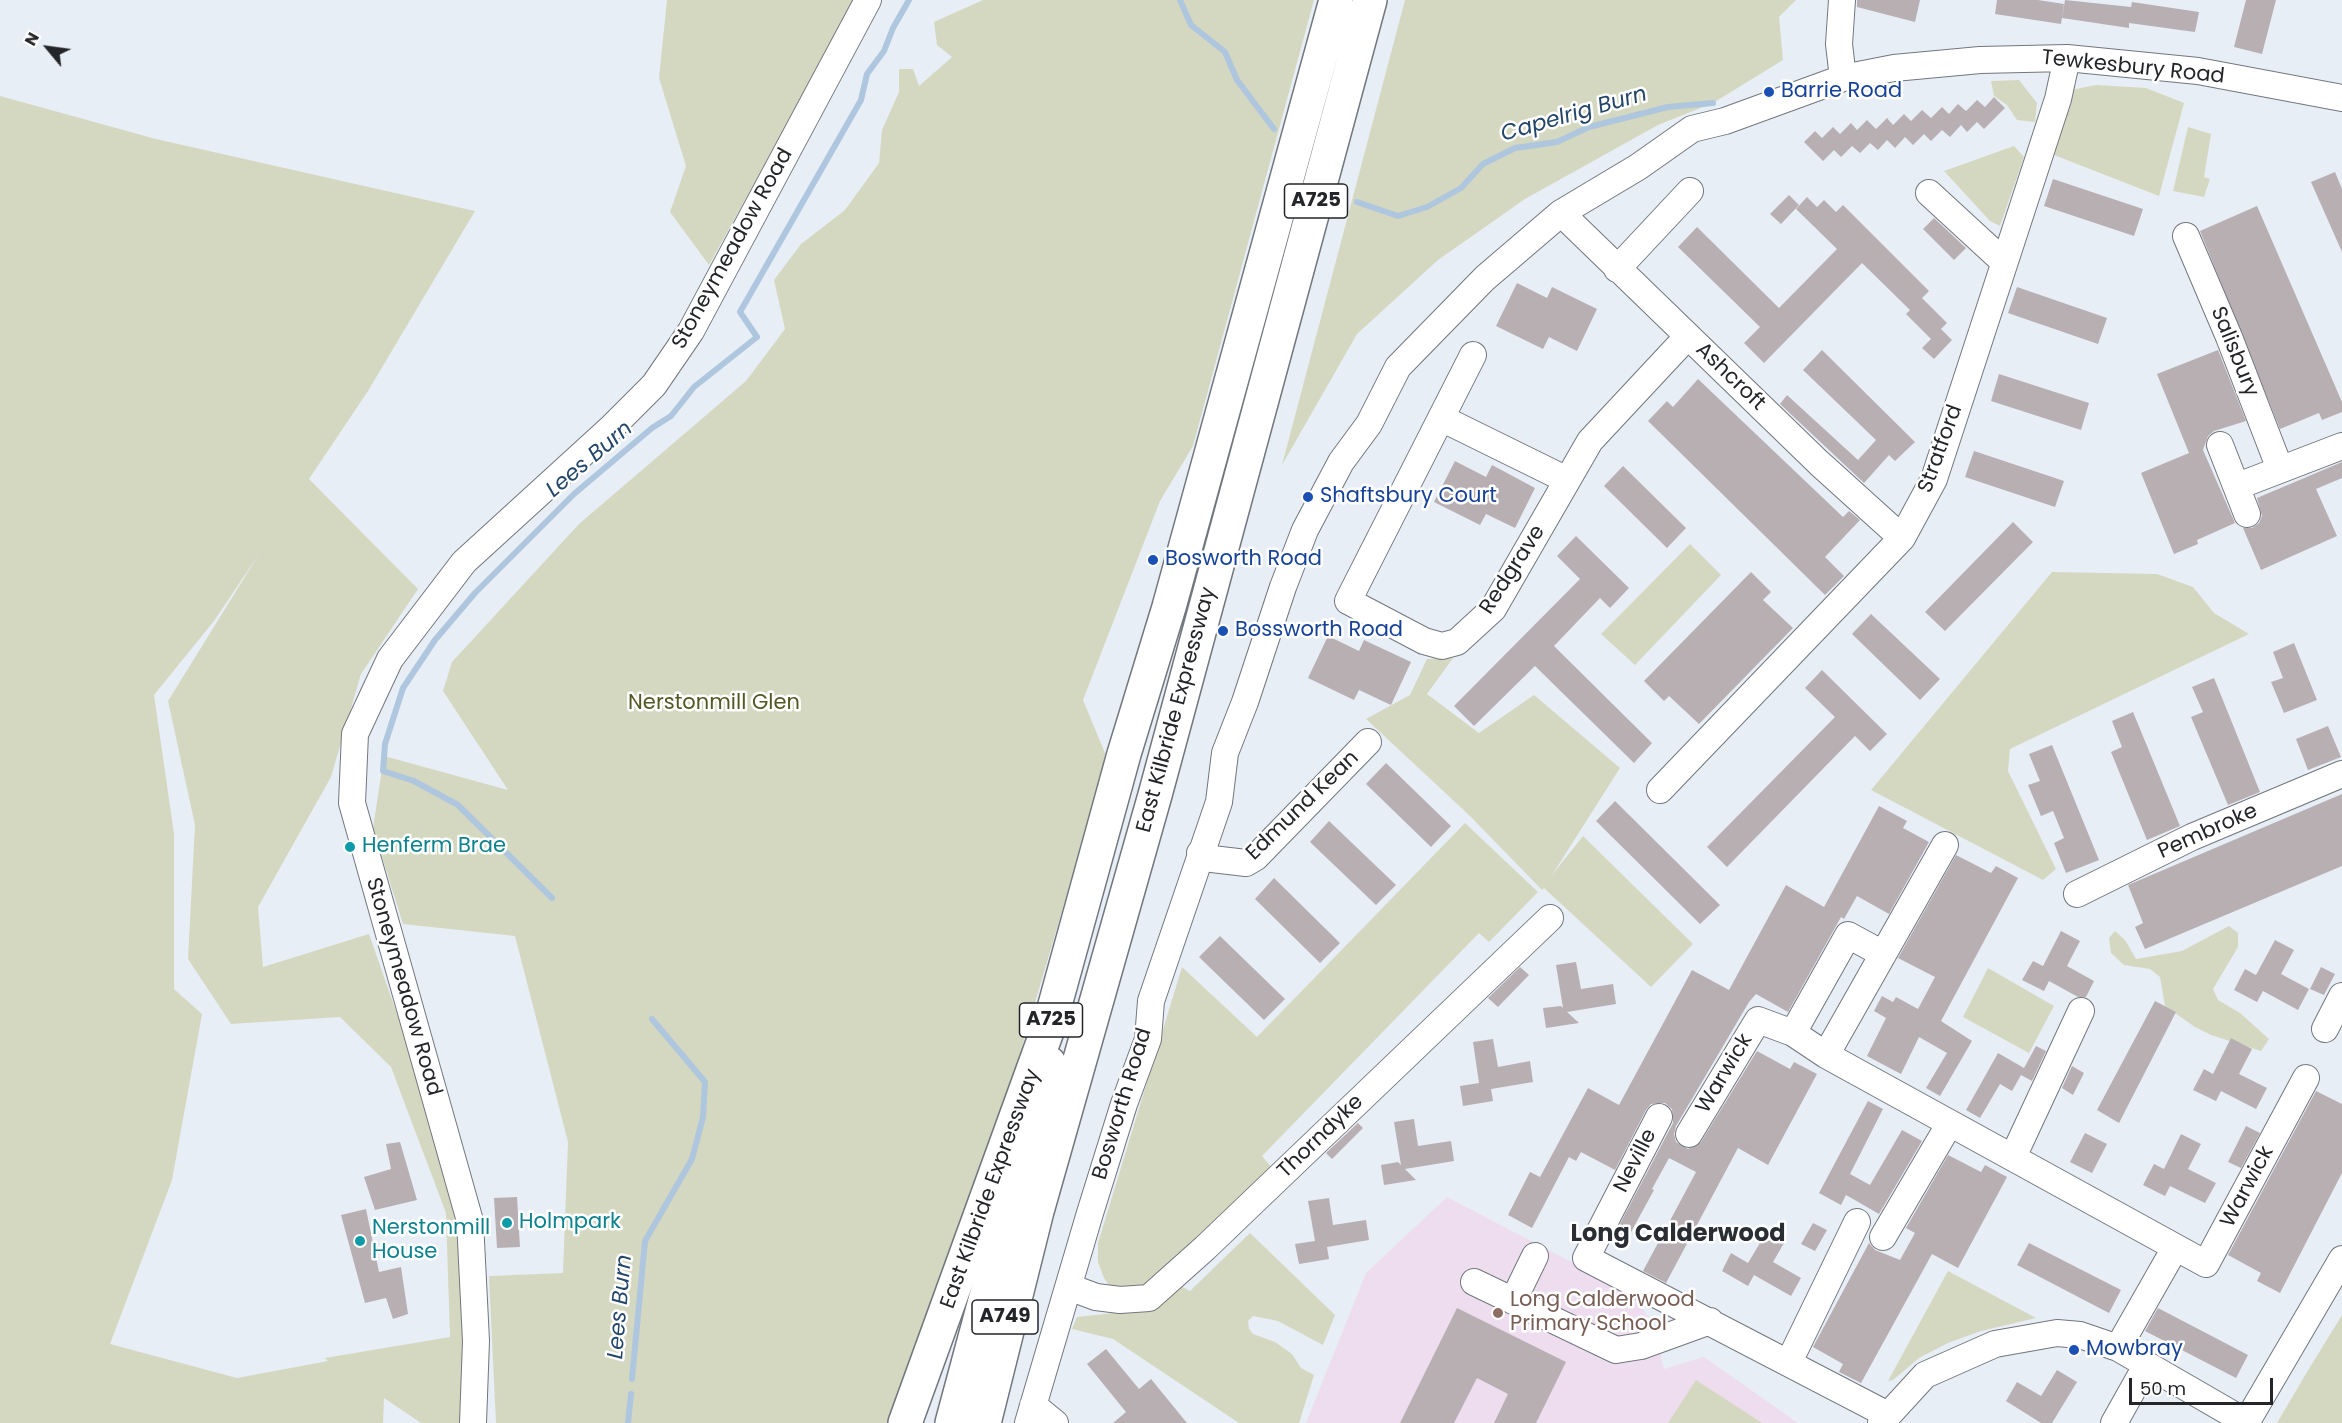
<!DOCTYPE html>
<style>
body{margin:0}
#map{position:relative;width:2342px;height:1423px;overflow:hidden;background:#e8eef6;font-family:Poppins,sans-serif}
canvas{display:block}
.north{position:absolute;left:18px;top:18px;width:60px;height:60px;-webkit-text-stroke:4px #fff;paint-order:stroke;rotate:299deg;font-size:16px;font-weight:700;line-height:24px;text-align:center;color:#232528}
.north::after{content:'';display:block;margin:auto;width:21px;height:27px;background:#232528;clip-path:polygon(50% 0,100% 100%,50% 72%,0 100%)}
.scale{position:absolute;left:2129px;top:1378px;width:144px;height:27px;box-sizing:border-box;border:3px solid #232528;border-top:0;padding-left:8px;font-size:18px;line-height:21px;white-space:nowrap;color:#232528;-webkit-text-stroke:4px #fff;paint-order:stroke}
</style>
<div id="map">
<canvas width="2342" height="1423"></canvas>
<div class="north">N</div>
<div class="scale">50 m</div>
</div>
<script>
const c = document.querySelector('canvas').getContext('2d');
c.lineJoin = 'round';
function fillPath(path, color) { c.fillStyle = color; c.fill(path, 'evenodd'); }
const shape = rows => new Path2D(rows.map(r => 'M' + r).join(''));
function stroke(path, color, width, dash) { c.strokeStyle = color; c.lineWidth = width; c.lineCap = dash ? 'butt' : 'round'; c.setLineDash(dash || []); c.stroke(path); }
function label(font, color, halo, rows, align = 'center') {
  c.font = font + ' Poppins,sans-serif'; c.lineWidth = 5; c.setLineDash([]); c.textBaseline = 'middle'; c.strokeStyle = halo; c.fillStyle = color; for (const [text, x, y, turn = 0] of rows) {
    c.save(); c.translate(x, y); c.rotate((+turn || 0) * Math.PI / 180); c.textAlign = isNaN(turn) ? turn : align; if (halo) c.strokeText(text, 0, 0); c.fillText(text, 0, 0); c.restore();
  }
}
fillPath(shape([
 [1447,1197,1636,1296,1655,1330,1664,1369,1704,1357,1798,1423,1306,1423,1366,1273]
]), '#eeddef');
fillPath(shape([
 [667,0,856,0,709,265,670,212,686,166,659,78],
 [983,0,1314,0,1193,446,1160,501,1083,700,1107,758,996,1135,889,1423,496,1423,489,1276,563,1273,568,1142,515,936,403,924,373,828,384,756,508,790,443,691,452,662,579,524,746,381,785,329,774,280,801,244,845,210,879,163,882,130,899,92,899,69,913,69,919,86,952,57,937,45,934,22],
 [1405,0,1796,0,1779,17,1783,60,1713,103,1658,125,1525,199,1438,260,1357,334,1282,465],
 [2019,80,2037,103,2035,122,2017,120,2007,105,1994,96,1991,81],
 [2096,85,2146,88,2184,103,2159,196,2054,155,2071,90],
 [0,96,156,139,475,211,368,391,309,479,418,589,361,674,331,777,258,907,263,967,369,934,461,1197,466,1423,421,1423,384,1398,383,1423,0,1423],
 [259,554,168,701,195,825,188,959,231,1024,340,1017,391,1067,446,1213,450,1337,325,1358,328,1361,237,1378,110,1344,172,1180,202,1014,174,989,174,834,154,695,214,621],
 [2188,127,2211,134,2204,177,2210,179,2204,197,2173,191],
 [2014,146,2024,157,2000,226,1990,221,1944,171],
 [1690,544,1721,575,1635,665,1601,634],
 [2052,572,2157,574,2193,587,2214,613,2249,634,2010,749,2008,771,2056,869,2043,880,1871,790],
 [1453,658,1427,694,1479,733,1534,695,1620,768,1552,875,1583,836,1693,944,1651,987,1544,888,1542,890,1470,816,1366,719,1410,695,1427,659],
 [1465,823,1538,892,1489,942,1479,933,1262,1156,1272,1168,1158,1284,1114,1292,1104,1278,1098,1262,1098,1243,1182,967,1257,1037],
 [2229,926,2238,933,2238,947,2213,989,2218,1000,2240,1013,2269,1039,2261,1051,2211,1035,2195,1027,2165,1006,2160,977,2150,969,2124,965,2111,953,2109,938,2115,931,2125,940,2136,959,2182,951],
 [1988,968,2054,1006,2029,1053,1963,1017],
 [1250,1233,1335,1315,1323,1345,1278,1321,1253,1316,1248,1321,1249,1329,1253,1334,1275,1342,1292,1354,1301,1368,1314,1375,1299,1423,1239,1423,1113,1339,1072,1329,1077,1317,1123,1312,1179,1285,1190,1291],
 [1948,1271,2036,1318,1981,1331,1948,1343,1919,1358,1893,1380,1888,1381],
 [2342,1315,2342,1423,2277,1423,2307,1372],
 [1696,1380,1762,1423,1668,1423]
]), '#d5d8c0');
stroke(shape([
 [1180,0,1191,25,1225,52,1237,80,1274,129],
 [1357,202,1398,216,1427,207,1461,188,1483,164,1515,148,1557,142,1589,127,1668,107,1713,103],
 [552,898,458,805,414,781,383,771,385,744,403,688,435,640,475,593,574,494,652,428,671,416,694,387,757,337,740,312,861,100,867,74,884,51,893,28,909,0],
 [632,1379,645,1241,692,1159,703,1117,705,1082,652,1019],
 [628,1423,631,1394]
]), '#afc6df', 6);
fillPath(shape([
 [1857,0,1920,0,1915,22,1857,7],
 [1997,0,2038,0,2064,4,2061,24,1995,14],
 [2065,0,2131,7,2132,2,2199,12,2195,32,2129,23,2129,28,2062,18],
 [2246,0,2276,0,2262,54,2234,47],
 [1994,97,2005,108,1984,129,1977,122,1967,132,1961,125,1950,137,1942,130,1931,141,1924,134,1913,145,1905,137,1895,148,1887,140,1878,150,1870,143,1860,153,1852,146,1841,157,1834,150,1823,161,1804,142,1815,131,1822,138,1833,127,1840,134,1851,123,1857,130,1867,120,1876,129,1887,118,1893,125,1904,114,1911,121,1922,110,1931,118,1942,107,1949,114,1958,104,1966,111,1977,100,1985,107],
 [2335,172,2342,189,2342,252,2311,182],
 [2053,179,2143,209,2134,236,2044,206],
 [1789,195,1799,205,1781,224,1770,214],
 [1807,197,1817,207,1824,200,1836,212,1843,205,1929,291,1922,298,1947,323,1931,339,1906,314,1910,310,1862,263,1764,363,1744,343,1760,327,1678,247,1697,227,1779,308,1837,249,1796,209],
 [2257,206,2342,402,2342,412,2322,420,2319,413,2280,429,2200,231],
 [1934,218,1966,248,1954,260,1923,229],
 [1517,283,1547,298,1552,287,1597,309,1577,351,1549,337,1543,349,1496,326],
 [2017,287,2107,318,2098,344,2008,313],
 [1941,329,1952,340,1934,359,1922,348],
 [1822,350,1915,442,1895,461,1889,455,1864,483,1780,404,1787,395,1858,460,1876,440,1803,370],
 [2218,350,2246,421,2214,431,2208,436,2203,450,2235,523,2197,540,2198,544,2174,554,2141,473,2189,453,2157,374],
 [1999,374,2089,403,2081,430,1991,401],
 [1698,379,1843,517,1849,511,1860,520,1825,557,1844,576,1825,595,1648,421,1667,401,1673,407],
 [1974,451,2064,481,2055,507,1965,477],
 [1455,461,1486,477,1492,465,1535,488,1515,528,1486,514,1480,525,1434,502],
 [2342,462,2342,478,2316,489,2337,536,2261,570,2243,528,2252,528,2259,523,2262,516,2257,498],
 [1623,466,1686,528,1667,548,1604,486],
 [2013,522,2033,542,1945,631,1925,612],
 [1576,536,1629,588,1610,608,1600,598,1554,646,1652,743,1634,763,1535,666,1474,726,1454,706,1580,579,1557,556],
 [1751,572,1771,592,1763,600,1793,628,1699,724,1669,696,1664,701,1644,681],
 [1871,614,1940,679,1920,700,1852,634],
 [1328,636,1359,651,1364,640,1411,662,1391,705,1359,690,1354,700,1308,678],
 [2294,643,2317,700,2284,713,2271,682,2283,678,2273,652],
 [1822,670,1887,734,1870,751,1855,736,1727,867,1707,847,1835,717,1805,688],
 [2214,678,2260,792,2228,805,2191,717,2203,712,2192,687],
 [2133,712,2180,826,2147,840,2111,752,2122,747,2112,721],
 [2328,726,2341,757,2308,770,2296,739],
 [2052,745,2099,860,2066,873,2054,843,2064,838,2053,811,2041,816,2028,785,2040,781,2029,754],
 [1386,763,1451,826,1431,847,1366,784],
 [2342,794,2342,866,2145,949,2135,927,2143,923,2128,885],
 [1615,801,1720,905,1700,924,1596,821],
 [1879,806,1907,821,1903,828,1929,842,1889,914,1857,896,1844,919,1841,917,1788,1012,1756,994,1749,1002,1676,1126,1674,1134,1676,1142,1688,1149,1701,1142,1757,1051,1790,1069,1794,1062,1817,1074,1768,1165,1738,1148,1666,1283,1643,1271,1696,1172,1669,1158,1652,1189,1641,1184,1673,1123,1672,1109,1665,1103,1651,1104,1646,1110,1615,1170,1581,1152,1576,1161,1569,1157,1532,1228,1508,1215,1530,1172,1540,1177,1588,1088,1619,1105,1692,970,1729,990,1786,885,1824,907],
 [1329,821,1396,885,1376,905,1310,842],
 [1956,855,1991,873,1996,866,2018,878,1941,1021,1972,1041,1940,1096,1926,1088,1947,1053,1919,1037,1901,1074,1867,1056,1886,1018,1874,1011,1882,996,1893,1002,1896,997,1918,1009,1935,977,1898,958],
 [1274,878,1340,943,1320,963,1255,899],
 [2061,931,2080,941,2067,966,2094,981,2086,997,2078,997,2049,981,2044,991,2022,980,2033,961,2043,966],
 [1220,936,1285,999,1264,1020,1199,957],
 [2275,940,2294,950,2281,974,2309,989,2298,1010,2263,991,2257,1002,2234,990,2245,969,2256,975],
 [1576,962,1581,989,1613,984,1616,1004,1567,1012,1579,1023,1546,1028,1543,1008,1561,1006,1563,1008,1556,965],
 [1520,967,1529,975,1498,1007,1488,998],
 [2321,967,2335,974,2324,995,2310,989],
 [2155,1001,2176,1012,2119,1123,2097,1110],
 [2231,1038,2252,1049,2239,1074,2267,1088,2256,1109,2221,1091,2216,1101,2193,1090,2204,1069,2213,1074],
 [1493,1039,1498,1067,1530,1061,1533,1082,1491,1089,1493,1101,1463,1106,1460,1086,1479,1083,1473,1042],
 [2036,1046,2046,1051,2032,1081,2021,1075,2012,1091,2000,1084,1980,1118,1966,1110,1998,1053,2024,1068],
 [2072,1066,2084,1073,2073,1095,2062,1088],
 [2316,1091,2342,1104,2342,1173,2280,1293,2257,1281,2261,1273,2228,1255],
 [1868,1101,1883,1109,1850,1174,1870,1185,1902,1130,1922,1141,1879,1214,1846,1195,1841,1205,1819,1193],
 [1414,1119,1418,1146,1451,1141,1454,1161,1405,1169,1416,1180,1384,1185,1381,1165,1398,1162,1401,1165,1394,1122],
 [1358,1123,1363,1128,1332,1159,1326,1153],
 [2246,1126,2260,1133,2241,1168,2228,1162],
 [2085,1133,2107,1144,2092,1173,2070,1162],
 [2181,1134,2201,1144,2188,1169,2216,1183,2205,1203,2170,1186,2165,1196,2143,1185,2154,1164,2164,1169],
 [400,1142,417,1200,375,1210,364,1177,391,1169,386,1144],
 [1948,1155,1981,1172,1985,1165,2007,1177,1958,1268,1932,1254,1861,1383,1839,1372,1843,1364,1813,1347,1869,1243,1875,1250,1900,1260,1915,1233,1906,1228],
 [1641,1184,1654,1190,1624,1245,1612,1239],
 [517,1197,520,1247,497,1248,494,1198],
 [1329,1198,1333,1225,1366,1220,1369,1240,1327,1247,1329,1259,1299,1264,1295,1244,1315,1241,1308,1201],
 [366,1209,379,1272,401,1267,408,1314,393,1319,386,1298,365,1303,341,1215],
 [1813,1223,1827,1230,1815,1251,1801,1244],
 [1769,1228,1787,1238,1773,1262,1801,1278,1791,1296,1754,1275,1748,1286,1722,1271,1731,1253,1748,1263],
 [2029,1243,2121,1290,2109,1313,2017,1265],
 [1457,1308,1566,1362,1536,1423,1494,1423,1508,1394,1477,1378,1454,1423,1400,1423],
 [2158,1308,2248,1355,2236,1378,2145,1331],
 [1106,1349,1139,1389,1151,1379,1187,1423,1113,1423,1126,1412,1087,1364],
 [2057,1370,2077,1382,2052,1423,2041,1423,2006,1401,2017,1382,2041,1396]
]), '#b8afb3');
const minor = shape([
 [1842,0,1839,44,1843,78],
 [1929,193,2004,262],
 [1561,213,1819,463,1902,538],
 [2186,236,2229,337,2280,469],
 [1617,269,1690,191],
 [1473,355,1348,601,1424,641,1442,646,1457,642,1493,609,1590,441,1688,336],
 [1441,418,1567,480],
 [2220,445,2247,514],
 [2238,486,2342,446],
 [1660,790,1902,538,1934,479,2058,99,2067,58],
 [1200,853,1212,859,1246,863,1256,857,1368,742],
 [2077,894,2192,837,2342,774],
 [2325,1029,2342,996],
 [1793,1033,1848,935,1883,954],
 [1826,1055,1945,845],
 [1659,1117,1586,1258,1886,1414],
 [1689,1134,1758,1020,1793,1033,1826,1055,2206,1264,2306,1078],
 [2013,1157,2081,1011],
 [1883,1237,1950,1123],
 [1474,1282,1616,1350,1641,1346,1710,1321],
 [1069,1287,1096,1297,1120,1300,1149,1298,1205,1248,1550,918],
 [1513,1301,1535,1256],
 [2118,1348,2175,1248],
 [1789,1362,1857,1222],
 [1033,1405,1055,1423],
 [473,1423,476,1341,470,1221,352,803,355,734,390,659,464,562,613,426,654,385,691,331,868,0],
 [1028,1423,1090,1213,1124,1104,1148,1039,1151,1001,1219,802,1225,753,1245,702,1283,587,1305,530,1341,462,1369,424,1398,367,1485,278,1561,213,1638,167,1692,129,1725,121,1843,78,1894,68,1980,60,2067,58,2198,71,2342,98],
 [1881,1423,1925,1375,1995,1344,2057,1333,2080,1335,2118,1348,2246,1422],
 [2114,1423,2146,1366],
 [2246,1423,2342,1259]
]);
const major = shape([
 [952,1423,1049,1063]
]);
const highway = shape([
 [905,1423,1050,1023,1124,754,1169,607,1336,0],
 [984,1423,1037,1211,1155,795,1370,0]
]);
stroke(minor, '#72777e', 28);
stroke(major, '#72777e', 36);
stroke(highway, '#72777e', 36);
stroke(minor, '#fff', 26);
stroke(major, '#fff', 33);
stroke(highway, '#fff', 33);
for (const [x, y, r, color] of [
 [1769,92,6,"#1a4fb4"],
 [1308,497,6,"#1a4fb4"],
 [1153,560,6,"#1a4fb4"],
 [1223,631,6,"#1a4fb4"],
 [350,847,6,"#0f9aa8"],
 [507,1223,6,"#0f9aa8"],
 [360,1241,6,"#0f9aa8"],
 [1498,1313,6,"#8d6e63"],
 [2074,1350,6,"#1a4fb4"]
]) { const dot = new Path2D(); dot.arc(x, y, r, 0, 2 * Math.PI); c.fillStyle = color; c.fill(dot); stroke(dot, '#fff', 2); }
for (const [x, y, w] of [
 [1316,201,63],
 [1051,1020,63],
 [1005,1317,66]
]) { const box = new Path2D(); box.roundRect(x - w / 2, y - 17, w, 34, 4.5); c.fillStyle = '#fff'; c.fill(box); stroke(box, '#232528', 1.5); }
label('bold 20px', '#232528', null, [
 ["A725",1316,201],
 ["A725",1051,1020],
 ["A749",1005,1317]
]);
label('21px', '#232528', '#fff', [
 ["Tewkesbury Road",2133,68,6],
 ["Stoneymeadow Road",733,249,-61],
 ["Salisbury",2234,352,68],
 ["Ashcroft",1730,377,44],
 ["Stratford",1941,449,-70],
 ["Redgrave",1513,570,-57],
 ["East Kilbride Expressway",1177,710,-75],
 ["Edmund Kean",1303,806,-44],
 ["Pembroke",2208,832,-24],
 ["Stoneymeadow Road",403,987,74],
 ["Warwick",1725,1074,-59],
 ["Bosworth Road",1123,1104,-73],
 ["Thorndyke",1321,1137,-44],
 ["Neville",1636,1161,-63],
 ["Warwick",2248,1187,-62],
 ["East Kilbride Expressway",991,1189,-70]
]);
label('21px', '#164399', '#fff', [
 ["Barrie Road",1781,92],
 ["Shaftsbury Court",1320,497],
 ["Bosworth Road",1165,560],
 ["Bossworth Road",1235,631],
 ["Mowbray",2086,1350]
], 'left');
label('21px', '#535824', '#fff', [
 ["Nerstonmill Glen",714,704]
]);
label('21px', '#0d838f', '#fff', [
 ["Henferm Brae",362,847],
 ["Holmpark",519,1223],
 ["Nerstonmill",372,1229],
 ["House",372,1253]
], 'left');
label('21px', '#785e54', '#fff', [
 ["Long Calderwood",1510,1301],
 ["Primary School",1510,1325]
], 'left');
label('italic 22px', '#23466a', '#fff', [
 ["Capelrig Burn",1574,115,-16],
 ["Lees Burn",590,460,-40],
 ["Lees Burn",621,1307,-85]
]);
label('bold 24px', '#2a2e34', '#fff', [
 ["Long Calderwood",1678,1235]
]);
</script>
